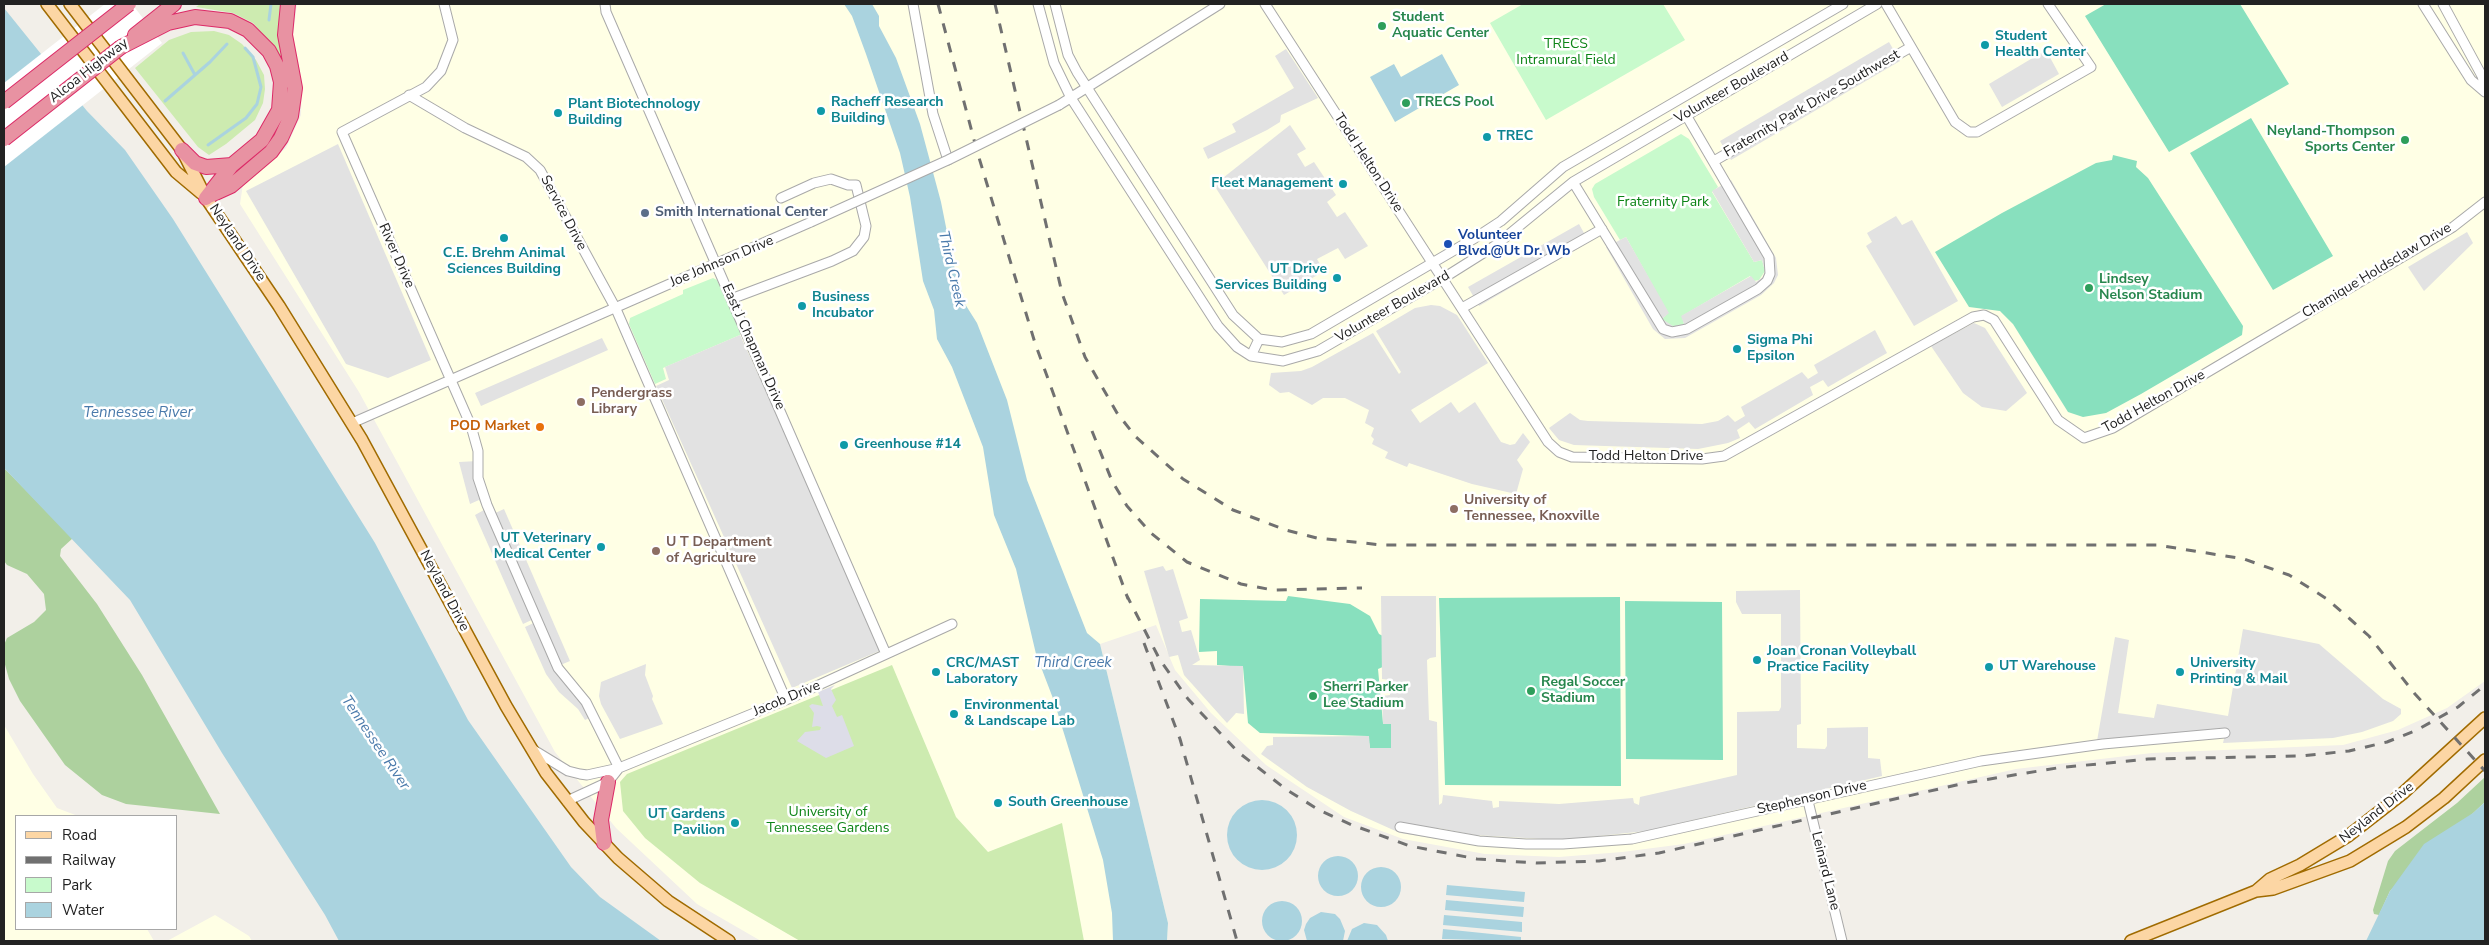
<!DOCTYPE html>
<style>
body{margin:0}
#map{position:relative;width:2489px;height:945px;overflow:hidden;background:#f2efe9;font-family:"Nunito Sans",sans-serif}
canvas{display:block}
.frame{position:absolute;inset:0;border:5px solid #222;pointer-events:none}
.legend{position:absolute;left:15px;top:815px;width:162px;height:115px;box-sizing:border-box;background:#fff;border:1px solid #a7a7a7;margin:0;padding:6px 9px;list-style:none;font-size:15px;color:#222}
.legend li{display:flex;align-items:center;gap:10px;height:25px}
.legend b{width:25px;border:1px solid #a7a7a7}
</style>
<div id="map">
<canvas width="2489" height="945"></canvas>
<div class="frame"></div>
<ul class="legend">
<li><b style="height:6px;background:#fcd6a4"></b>Road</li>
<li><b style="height:6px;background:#707070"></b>Railway</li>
<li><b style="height:14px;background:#c8facc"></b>Park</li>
<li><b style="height:14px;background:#aad3df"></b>Water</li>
</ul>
</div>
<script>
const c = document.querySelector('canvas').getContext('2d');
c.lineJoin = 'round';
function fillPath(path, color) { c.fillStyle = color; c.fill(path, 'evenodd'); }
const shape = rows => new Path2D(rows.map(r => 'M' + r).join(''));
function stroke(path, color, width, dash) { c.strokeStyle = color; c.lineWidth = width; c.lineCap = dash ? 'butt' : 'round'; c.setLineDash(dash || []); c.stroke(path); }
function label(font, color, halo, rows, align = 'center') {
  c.font = font + ' "Nunito Sans",sans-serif'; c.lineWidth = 5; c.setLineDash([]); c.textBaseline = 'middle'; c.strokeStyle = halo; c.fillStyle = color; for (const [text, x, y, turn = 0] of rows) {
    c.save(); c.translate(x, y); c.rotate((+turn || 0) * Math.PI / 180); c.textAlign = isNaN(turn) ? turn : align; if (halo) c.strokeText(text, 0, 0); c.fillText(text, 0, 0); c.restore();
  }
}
fillPath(shape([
 [297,4,2485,4,2485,681,2447,708,2398,730,2343,745,2152,753,2016,769,1684,844,1622,852,1559,857,1485,854,1403,839,1344,817,1266,765,1211,713,1175,670,1156,625,1100,644,1168,923,1167,941,761,941,697,904,616,828,555,752,359,392,240,204,243,184,286,148,301,115,302,82,293,35],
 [4,725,33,774,57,808,78,816,16,816,16,929,147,929,154,941,4,941],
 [215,915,249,936,252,941,167,941]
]), '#ffffe5');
fillPath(shape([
 [200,4,283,4,292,86,278,139,234,179,229,174,279,121,272,45,253,23,233,13,196,7],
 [214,31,229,35,242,44,256,60,264,75,265,89,263,103,255,120,226,144,209,155,198,147,135,68,169,40,191,32],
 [892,665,956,817,988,852,1062,823,1084,941,800,941,700,883,645,838,623,811,620,782,627,774]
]), '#cdebb0');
fillPath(shape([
 [4,468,73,538,61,549,60,556,97,604,142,675,220,814,126,804,102,795,65,765,20,701,9,679,4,661,4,645,7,638,34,622,46,610,44,594,27,574,7,565,4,561],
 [2485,777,2485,802,2390,891,2379,915,2374,914,2373,910,2388,861,2395,851,2457,803]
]), '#add19e');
fillPath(shape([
 [1523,4,1663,4,1685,40,1546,120,1490,23],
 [1681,134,1689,139,1718,187,1712,192,1754,262,1762,260,1765,271,1759,280,1754,281,1750,276,1682,316,1684,324,1673,327,1662,319,1668,313,1626,237,1620,240,1594,197,1592,189,1595,184],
 [713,278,717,280,741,330,740,335,663,368,666,379,655,384,629,324,630,318,683,294,683,290]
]), '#c8facc');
fillPath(shape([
 [2106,4,2240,4,2289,84,2169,152,2085,16],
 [2251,118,2333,256,2273,290,2190,153],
 [2113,155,2137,161,2136,167,2148,178,2243,326,2242,335,2141,394,2106,413,2083,417,2068,412,2013,324,2000,311,1969,307,1935,252,2002,213,2096,163,2112,160],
 [1288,596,1350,604,1370,616,1379,634,1385,637,1392,663,1378,669,1383,723,1392,724,1391,748,1370,748,1368,736,1260,733,1248,723,1243,667,1217,665,1217,651,1199,652,1200,599,1286,601],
 [1620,597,1621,786,1445,785,1439,598],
 [1625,601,1722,602,1723,760,1626,759]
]), '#88e0be');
fillPath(shape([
 [1889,42,1900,61,1731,160,1720,141],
 [1286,49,1318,98,1281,115,1280,122,1267,130,1208,159,1203,148,1236,132,1232,124,1294,88,1275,56],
 [2046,50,2059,74,2002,107,1989,84],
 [1290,125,1306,149,1297,154,1305,167,1314,162,1336,195,1327,202,1337,217,1345,212,1368,246,1345,259,1338,248,1317,259,1324,271,1284,295,1214,185],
 [338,144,431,360,388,378,346,364,246,191],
 [1731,180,1776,258,1778,275,1774,283,1761,295,1685,338,1665,339,1653,329,1606,247,1626,237,1669,313,1662,319,1673,326,1684,324,1681,316,1751,276,1756,282,1763,277,1765,271,1762,260,1754,262,1712,191],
 [1896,216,1902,225,1912,220,1958,301,1914,326,1866,246,1872,242,1867,233],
 [1579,224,1589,242,1479,306,1468,287],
 [2467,232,2473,243,2424,291,2408,267],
 [1431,305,1440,306,1457,315,1488,363,1411,410,1420,423,1451,402,1459,413,1475,402,1501,442,1510,445,1515,444,1523,433,1530,442,1517,460,1523,469,1516,494,1472,484,1409,463,1407,467,1385,458,1388,452,1372,444,1374,439,1371,436,1374,428,1365,423,1369,410,1345,398,1323,398,1312,405,1289,392,1280,393,1269,385,1271,373,1301,371,1312,367,1373,333,1399,374,1401,372,1376,331,1415,308],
 [1974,323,1985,328,2027,393,2006,411,1982,407,1963,393,1931,346],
 [1875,330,1887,353,1828,387,1823,380,1810,387,1813,395,1755,429,1749,422,1737,430,1740,438,1728,443,1698,449,1574,445,1559,440,1549,428,1570,413,1580,420,1588,421,1702,424,1718,421,1728,415,1735,422,1745,416,1741,407,1802,372,1808,379,1818,373,1814,365],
 [740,335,884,649,792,688,656,386,669,380,665,367],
 [602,338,608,350,481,406,475,393],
 [478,461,478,473,491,515,504,509,570,661,558,666,593,716,585,720,578,709,559,692,546,674,525,627,538,621,536,618,523,624,475,515,484,510,479,500,470,504,459,462],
 [1163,566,1166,571,1173,569,1188,618,1179,621,1182,632,1191,630,1200,660,1192,665,1243,666,1244,714,1236,713,1227,723,1184,675,1178,655,1169,657,1144,571],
 [1800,590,1801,724,1797,725,1797,748,1825,749,1827,746,1827,728,1868,727,1868,758,1880,759,1882,776,1646,831,1560,840,1475,835,1438,828,1438,839,1400,833,1351,811,1307,787,1261,754,1267,746,1273,745,1273,737,1369,736,1370,748,1391,748,1391,724,1383,724,1382,696,1390,695,1391,680,1382,679,1381,596,1436,596,1436,657,1430,658,1427,660,1429,720,1437,722,1439,805,1442,803,1443,795,1492,801,1493,808,1499,807,1499,801,1559,804,1633,798,1634,803,1639,805,1640,797,1737,775,1737,712,1779,711,1781,707,1781,614,1742,614,1736,602,1736,591],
 [2243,629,2319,644,2383,699,2401,709,2401,714,2393,721,2362,732,2333,738,2223,743,2226,730,2097,741,2115,637,2129,640,2118,713,2154,718,2157,704,2228,716],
 [646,664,645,675,653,696,652,699,663,724,620,739,601,704,599,696,601,682]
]), '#e2e2e2');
fillPath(shape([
 [835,685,831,689,836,700,832,706,837,717,842,715,854,746,826,758,797,741,805,732,820,730,821,727,817,726,812,727,814,713,809,706,812,704,823,706,818,692]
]), '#dddde8');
fillPath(shape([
 [844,4,872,4,879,16,879,26,896,58,920,124,941,202,953,262,965,304,977,323,1007,400,1027,480,1087,633,1100,644,1168,923,1167,941,1113,941,1112,913,1103,860,1054,701,1036,654,1016,569,994,515,983,447,952,367,937,339,934,310,923,281,910,197,900,153,866,54,852,16],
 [4,8,87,111,125,150,173,219,375,543,468,720,571,867,600,897,661,941,339,941,325,915,222,753,130,600,4,468],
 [1442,54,1459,85,1395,122,1370,77,1394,64,1401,77],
 '1227 835a35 35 0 1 1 70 0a35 35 0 1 1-70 0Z',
 [2485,802,2485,941,2366,941,2390,891,2424,844,2473,813],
 '1318 876a20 20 0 1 1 40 0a20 20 0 1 1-40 0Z',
 '1361 887a20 20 0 1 1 40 0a20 20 0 1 1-40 0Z',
 [1447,885,1525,892,1524,902,1446,895],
 [1446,900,1524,907,1523,917,1445,910],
 '1262 921a20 20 0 1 1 40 0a20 20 0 1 1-40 0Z',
 [1321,912,1335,914,1340,919,1345,931,1343,941,1307,941,1304,930,1306,924,1310,918],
 [1444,915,1522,922,1522,932,1443,925],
 [1364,923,1377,925,1386,935,1388,941,1347,941,1352,929],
 [1443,929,1521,937,1521,941,1442,939]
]), '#aad3df');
fillPath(shape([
 [105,4,132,4,162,43,4,167,4,83]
]), '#fff');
stroke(shape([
 [269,20,271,4],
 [183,53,195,75],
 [165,101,210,62,227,44],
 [208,145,246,118,257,104,261,87,253,57,245,48]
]), '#aad3df', 3);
const minor = shape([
 [444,4,453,40,441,71,426,87,342,132,471,426,478,451,478,478,487,505,558,668,586,702,619,768],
 [605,4,606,12,886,654],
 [913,4,933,114,948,160],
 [1038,4,1054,63,1071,98,1218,326,1237,347,1251,356,1283,361,1318,351,1442,279,1496,245,1573,182,1877,4],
 [1055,4,1068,55,1077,72,1233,315,1259,339,1282,342,1311,334,1475,238,1501,221,1563,167,1843,4],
 [1265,4,1548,442,1559,452,1572,457,1702,459,1724,456,1973,317,1984,315,1994,320,2058,420,2084,438,2113,428,2453,227,2485,202],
 [1886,4,1955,122,1969,132,1977,132,2091,67,2048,4],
 [2423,4,2471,80,2485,92],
 [2443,4,2482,76,2485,88],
 [409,95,465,128,526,157,540,170,616,309,786,700],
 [1059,105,1220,4],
 [1714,161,1911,47],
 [1573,182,1663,329,1672,332,1687,329,1758,289,1767,281,1770,274,1769,257,1686,115],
 [731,299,832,261,853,251,864,237,866,226,856,185,848,185,831,179,814,183,781,198],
 [1462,308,1602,229],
 [1251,356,1259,339],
 [352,423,811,222],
 [532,749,568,771,580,774,587,775,619,768,786,700,952,624],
 [567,801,608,782,619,768],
 [1808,801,1842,941],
 [1400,827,1479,841,1526,844,1563,844,1632,839,1981,761,2103,744,2225,733]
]);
const major = shape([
 [47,4,176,172,201,193],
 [70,4,182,150,206,198,279,306,362,440,506,706,546,773,584,822,618,858,668,901,729,941],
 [2256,891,2270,879,2300,865,2348,836,2402,794,2485,718],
 [2131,941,2256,891,2273,889,2350,861,2406,827,2444,798,2485,760]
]);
const highway = shape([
 [135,35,174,4],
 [121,47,168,23,195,17,230,21,248,30,269,51,277,66,281,82,279,110,262,140,232,165,206,198],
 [182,150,195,163,206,167,232,165],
 [209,196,231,186,271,152,281,138,291,116,295,88,285,35,288,4],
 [604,843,601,820,608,782]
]);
stroke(minor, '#a9a9a9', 11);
stroke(major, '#a06b00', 14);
stroke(highway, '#dc2a67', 16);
stroke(minor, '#fff', 9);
stroke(major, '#fcd6a4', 11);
stroke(highway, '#e892a2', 14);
stroke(shape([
 [938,4,977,151,1035,343,1128,599],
 [995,4,1062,293,1085,357,1117,413,1136,437,1183,479,1233,510,1286,530,1317,538,1382,545,2157,545,2244,559,2289,575,2327,599,2350,619,2369,636,2415,694,2485,771],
 [1092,431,1112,481,1127,506,1151,533,1187,562,1241,584,1273,590,1362,588],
 [1126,594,1160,660,1188,699,1238,752,1287,790,1319,810,1352,825,1410,846,1477,859,1536,863,1599,861,1659,853,1965,783,2057,768,2148,759,2300,756,2349,751,2387,742,2417,730,2458,707,2485,685],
 [1144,643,1180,739,1237,941]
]), '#707070', 3, [10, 10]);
const minorBridge = shape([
 [811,222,948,160,1059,105]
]);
const highwayBridge = shape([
 [4,102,129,4],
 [4,139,121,47]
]);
stroke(minorBridge, '#a9a9a9', 11, []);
stroke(highwayBridge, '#dc2a67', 16, []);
stroke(minorBridge, '#fff', 9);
stroke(highwayBridge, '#e892a2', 14);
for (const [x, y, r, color] of [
 [1382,26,5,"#2e9e5b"],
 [1985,45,5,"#0f9aa8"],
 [1406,103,5,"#2e9e5b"],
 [821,111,5,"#0f9aa8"],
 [558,113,5,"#0f9aa8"],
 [1487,137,5,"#0f9aa8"],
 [2405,140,5,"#2e9e5b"],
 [1343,184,5,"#0f9aa8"],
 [645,213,5,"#5c6f8a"],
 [504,238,5,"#0f9aa8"],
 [1448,244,5,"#1a4fb4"],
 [1337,278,5,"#0f9aa8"],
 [2089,288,5,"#2e9e5b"],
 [802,306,5,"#0f9aa8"],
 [1737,349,5,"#0f9aa8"],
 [581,402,5,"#8d6e63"],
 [540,427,5,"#e8710a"],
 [844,445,5,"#0f9aa8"],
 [1454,509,5,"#8d6e63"],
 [601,547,5,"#0f9aa8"],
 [656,551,5,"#8d6e63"],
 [1757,660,5,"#0f9aa8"],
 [1989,667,5,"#0f9aa8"],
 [936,672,5,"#0f9aa8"],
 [2180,672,5,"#0f9aa8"],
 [1531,691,5,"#2e9e5b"],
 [1313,696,5,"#2e9e5b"],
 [954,714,5,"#0f9aa8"],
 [998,803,5,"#0f9aa8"],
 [735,823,5,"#0f9aa8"]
]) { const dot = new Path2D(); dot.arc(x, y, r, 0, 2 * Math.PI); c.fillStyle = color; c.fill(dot); stroke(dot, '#fff', 2); }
label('bold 14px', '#27864d', '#fff', [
 ["Student",1392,18],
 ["Aquatic Center",1392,34],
 ["TRECS Pool",1416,103],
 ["Neyland-Thompson",2395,132,"right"],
 ["Sports Center",2395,148,"right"],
 ["Lindsey",2099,280],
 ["Nelson Stadium",2099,296],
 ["Regal Soccer",1541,683],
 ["Stadium",1541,699],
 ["Sherri Parker",1323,688],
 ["Lee Stadium",1323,704]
], 'left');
label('bold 14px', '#0d838f', '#fff', [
 ["Student",1995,37],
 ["Health Center",1995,53],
 ["Racheff Research",831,103],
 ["Building",831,119],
 ["Plant Biotechnology",568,105],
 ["Building",568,121],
 ["TREC",1497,137],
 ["Fleet Management",1333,184,"right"],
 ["C.E. Brehm Animal",504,254,"center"],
 ["Sciences Building",504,270,"center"],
 ["UT Drive",1327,270,"right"],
 ["Services Building",1327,286,"right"],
 ["Business",812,298],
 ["Incubator",812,314],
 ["Sigma Phi",1747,341],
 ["Epsilon",1747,357],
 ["Greenhouse #14",854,445],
 ["UT Veterinary",591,539,"right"],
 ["Medical Center",591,555,"right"],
 ["Joan Cronan Volleyball",1767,652],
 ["Practice Facility",1767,668],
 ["CRC/MAST",946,664],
 ["Laboratory",946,680],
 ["University",2190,664],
 ["Printing & Mail",2190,680],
 ["UT Warehouse",1999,667],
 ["Environmental",964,706],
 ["& Landscape Lab",964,722],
 ["South Greenhouse",1008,803],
 ["UT Gardens",725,815,"right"],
 ["Pavilion",725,831,"right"]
], 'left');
label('14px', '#0c8416', '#fff', [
 ["TRECS",1566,45],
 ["Intramural Field",1566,61],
 ["Fraternity Park",1663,203],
 ["University of",828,813],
 ["Tennessee Gardens",828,829]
]);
label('14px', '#222', '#fff', [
 ["Alcoa Highway",89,71,-38],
 ["Volunteer Boulevard",1732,88,-30],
 ["Fraternity Park Drive Southwest",1812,104,-30],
 ["Todd Helton Drive",1368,163,57],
 ["Service Drive",563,213,62],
 ["Neyland Drive",237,243,56],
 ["River Drive",396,256,66],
 ["Joe Johnson Drive",722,262,-23],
 ["Chamique Holdsclaw Drive",2377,271,-31],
 ["Volunteer Boulevard",1393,307,-30],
 ["East J Chapman Drive",753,347,66],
 ["Todd Helton Drive",2154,402,-29],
 ["Todd Helton Drive",1646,457],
 ["Neyland Drive",444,591,62],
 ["Jacob Drive",787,699,-23],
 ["Stephenson Drive",1812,798,-13],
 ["Neyland Drive",2377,813,-38],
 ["Leinard Lane",1825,871,76]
]);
label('bold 14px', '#4e5e75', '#fff', [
 ["Smith International Center",655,213]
], 'left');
label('bold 14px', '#164399', '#fff', [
 ["Volunteer",1458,236],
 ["Blvd.@Ut Dr. Wb",1458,252]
], 'left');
label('bold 14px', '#785e54', '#fff', [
 ["Pendergrass",591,394],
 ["Library",591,410],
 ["University of",1464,501],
 ["Tennessee, Knoxville",1464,517],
 ["U T Department",666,543],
 ["of Agriculture",666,559]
], 'left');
label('bold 14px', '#c56008', '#fff', [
 ["POD Market",530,427]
], 'right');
label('italic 15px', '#4a7aab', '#fff', [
 ["Third Creek",951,269,77],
 ["Tennessee River",138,413],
 ["Third Creek",1073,663],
 ["Tennessee River",375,743,56]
]);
</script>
